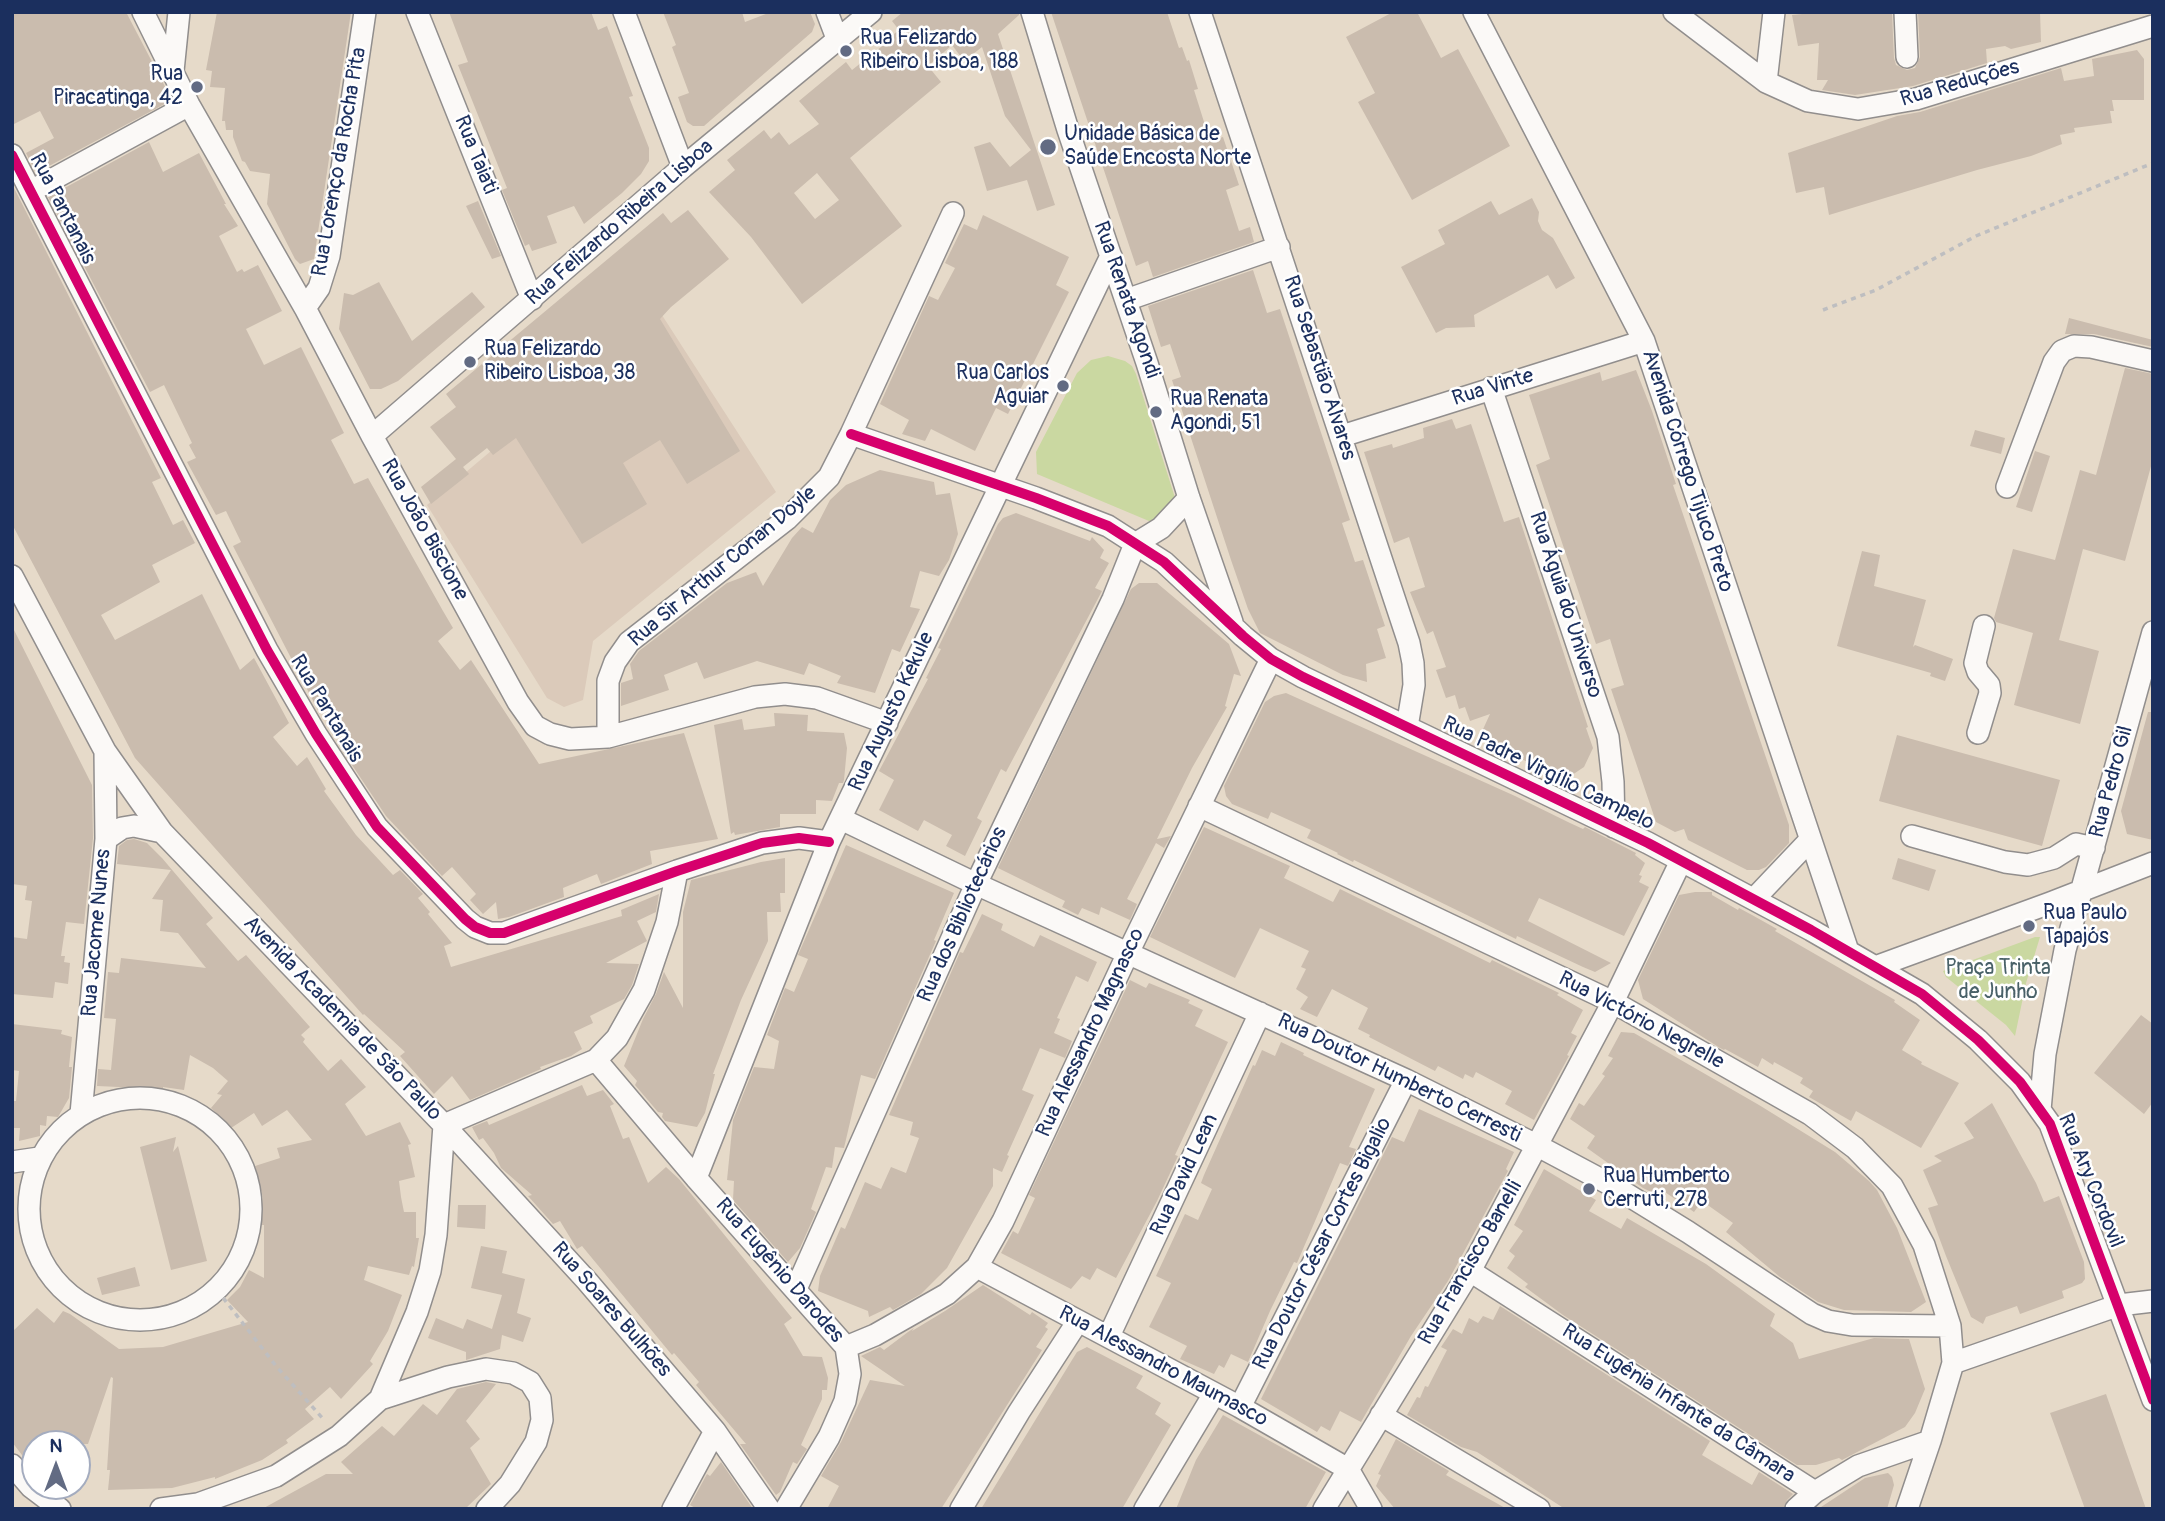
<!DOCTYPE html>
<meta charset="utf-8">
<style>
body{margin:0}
#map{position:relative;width:2165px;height:1521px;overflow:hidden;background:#e6dac9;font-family:Pangolin,sans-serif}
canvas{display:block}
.frame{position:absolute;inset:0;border:14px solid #1b2f5e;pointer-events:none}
.north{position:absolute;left:21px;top:1430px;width:70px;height:70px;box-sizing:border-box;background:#fff;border:2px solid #a4acbf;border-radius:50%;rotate:0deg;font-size:19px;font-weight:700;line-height:28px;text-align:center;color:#1b2f5e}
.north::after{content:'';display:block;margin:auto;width:24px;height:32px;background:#626b83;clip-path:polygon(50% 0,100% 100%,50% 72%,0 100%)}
</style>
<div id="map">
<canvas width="2165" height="1521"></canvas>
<div class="frame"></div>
<div class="north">N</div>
</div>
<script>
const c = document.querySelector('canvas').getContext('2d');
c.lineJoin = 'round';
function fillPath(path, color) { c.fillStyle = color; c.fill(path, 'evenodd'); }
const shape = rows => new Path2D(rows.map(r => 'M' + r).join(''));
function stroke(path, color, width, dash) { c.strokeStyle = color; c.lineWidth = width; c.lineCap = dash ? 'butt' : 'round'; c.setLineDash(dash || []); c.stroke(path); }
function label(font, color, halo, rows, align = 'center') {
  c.font = font + ' Pangolin,sans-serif'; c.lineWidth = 5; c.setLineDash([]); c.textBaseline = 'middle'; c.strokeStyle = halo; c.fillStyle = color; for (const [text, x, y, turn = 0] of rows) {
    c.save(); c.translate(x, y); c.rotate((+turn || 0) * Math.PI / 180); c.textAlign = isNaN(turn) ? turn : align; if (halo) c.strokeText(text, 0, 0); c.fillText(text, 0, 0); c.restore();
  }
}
fillPath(shape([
 [660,312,776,492,593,641,583,700,564,707,547,698,427,505,600,359]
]), '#dbcaba');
fillPath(shape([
 [1108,356,1125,361,1132,366,1136,374,1176,501,1168,529,1037,474,1036,452,1077,373,1091,360],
 [2035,937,2040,937,2026,983,2015,1036,2006,1025,1946,977,1943,971]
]), '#cad8a1');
fillPath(shape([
 [12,12,126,12,172,100,36,173,26,153,54,138,40,111,12,125],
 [217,12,351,12,314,259,300,264,295,259,267,204,270,174,250,171,245,162,242,161,233,137,233,130,226,130,225,121,222,121,225,88,210,87,212,71,206,70],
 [449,12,591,12,598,30,607,26,633,96,629,97,649,148,649,161,641,174,622,193,584,224,574,206,547,216,557,243,532,251,529,244,525,246,502,190,507,188,458,65,468,62],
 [663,12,742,12,745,22,771,12,810,12,815,24,812,32,704,126,693,126,687,122,678,97,689,93,672,47,676,45],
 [903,12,1019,12,1019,15,998,34,1055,205,1037,211,1027,180,987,191,974,147,990,142,1010,167,1031,150,1005,116,982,47,964,61,952,45,928,66,941,82,850,158,902,226,802,304,751,237,709,192,735,170,727,160,764,130,771,139,779,132,789,145,819,124,799,101,846,62,852,70,881,47,880,45,899,30,892,21],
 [817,173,839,200,815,219,794,193],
 [1051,12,1167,12,1179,48,1182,47,1187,61,1189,60,1198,89,1194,90,1210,141,1223,137,1239,185,1226,190,1239,231,1250,227,1254,242,1153,277,1148,261,1136,266],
 [1393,12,1417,12,1441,58,1458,49,1510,146,1412,200,1358,102,1375,93,1346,37],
 [1822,12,1892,12,1894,58,1896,65,1907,70,1915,68,1920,57,1918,12,2040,12,2041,42,2011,49,2005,46,1986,49,1987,63,1913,86,1855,95,1822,90,1828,80,1817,80,1819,43,1798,46,1792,15],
 [2137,50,2144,59,2144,100,2112,100,2114,111,2110,111,2112,123,2074,128,2075,132,2060,135,2062,144,2031,156,1977,170,1829,215,1824,187,1796,193,1788,153,1897,116,1920,112,2061,68,2064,81,2094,76,2092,59],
 [149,142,163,172,199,153,226,204,224,204,238,226,219,236,237,272,242,269,244,272,258,265,282,311,246,329,264,365,301,347,344,433,331,440,354,484,368,478,443,611,453,628,438,641,460,670,471,660,539,764,684,733,718,839,650,851,652,864,601,884,597,874,563,888,564,897,509,917,498,919,496,902,483,914,470,900,476,894,452,867,442,876,386,816,340,747,350,738,326,709,320,714,233,546,241,542,226,511,216,515,187,462,196,458,189,445,192,443,164,385,150,392,48,197],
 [12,184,161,478,152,482,173,525,183,520,195,543,152,565,160,582,101,615,115,640,202,594,240,670,254,658,289,723,273,737,297,766,307,757,326,789,324,791,356,835,393,875,400,870,423,894,418,898,430,912,428,914,452,943,444,946,451,967,622,916,621,910,659,894,656,912,637,921,647,941,606,963,639,964,632,985,624,999,590,1016,593,1023,574,1032,582,1049,571,1056,540,1067,541,1069,470,1100,452,1076,434,1094,400,1056,405,1052,364,1014,363,1015,135,758,12,524],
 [1532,198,1539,212,1538,221,1542,230,1553,238,1575,278,1556,289,1548,275,1474,315,1475,327,1446,328,1436,333,1401,267,1445,244,1438,230,1491,201,1499,215],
 [478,201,501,256,492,259,466,206],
 [688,210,729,259,671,307,660,319,740,451,687,484,660,440,623,463,647,504,582,544,516,438,493,455,487,448,463,467,469,474,431,504,421,487,456,459,430,427,456,407,446,394,663,213,671,223],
 [983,215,1069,257,1056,285,1069,292,1008,414,996,408,975,451,931,429,925,441,902,434,909,420,880,404,929,296,938,300,955,268,945,263,964,224,977,230],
 [1253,270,1267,313,1280,309,1350,520,1342,523,1355,562,1363,560,1385,626,1377,629,1386,658,1366,664,1367,682,1343,675,1260,633,1248,609,1231,560,1172,380,1181,377,1170,344,1161,347,1148,306],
 [379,282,412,341,472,292,485,307,398,381,381,389,370,389,339,329,344,293,353,295],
 [2069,318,2153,340,2153,347,2094,334,2065,334],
 [2125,368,2153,374,2153,459,2125,561,2083,549,2059,640,2099,651,2080,724,2014,705,2033,633,1996,622,1994,618,2013,549,2055,560,2080,470,2096,475],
 [1636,370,1652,411,1676,484,1673,485,1789,825,1789,843,1766,867,1759,870,1747,870,1688,840,1684,829,1675,832,1656,822,1611,689,1624,685,1610,639,1596,644,1536,465,1550,459,1529,395,1600,372,1602,381],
 [1452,419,1456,429,1471,424,1504,522,1519,517,1588,727,1586,728,1593,748,1584,767,1572,775,1554,775,1479,738,1490,714,1470,721,1465,707,1459,709,1455,695,1446,698,1436,670,1446,667,1433,631,1427,634,1410,592,1425,587,1421,574,1409,537,1394,543,1364,452,1392,444,1393,448,1424,438,1423,428],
 [1975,430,2005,438,2001,454,1970,446],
 [2035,451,2050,456,2032,512,2016,507],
 [880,470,934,482,936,495,950,493,958,534,949,560,939,576,920,571,910,607,920,609,900,652,892,649,875,693,837,683,841,676,809,663,804,675,757,661,704,679,697,662,664,675,669,690,621,706,621,683,633,679,630,664,639,651,727,583,756,572,763,586,792,538,802,527,813,533,830,500,846,485],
 [1016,513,1090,541,1092,537,1104,550,1100,558,1109,563,1095,588,1102,591,1006,772,1001,769,977,818,982,821,965,856,946,846,952,835,924,820,918,831,879,810,894,780,879,771,928,679,926,678,941,649,938,648,998,524,1003,518],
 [1862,551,1880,555,1874,586,1926,600,1913,647,1915,645,1953,659,1945,681,1930,676,1931,673,1837,646],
 [1139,583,1157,583,1229,644,1241,676,1234,674,1225,706,1227,707,1192,768,1157,839,1171,836,1164,848,1156,843,1127,899,1137,904,1130,920,1101,907,1099,915,1082,908,1078,915,1062,907,1065,901,998,868,1131,589],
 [12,626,92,785,93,838,84,924,66,922,61,956,65,956,64,962,70,963,68,984,55,982,53,998,12,994,12,937,27,939,32,901,25,900,27,886,12,884],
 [1286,693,1515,796,1570,823,1583,829,1585,827,1636,853,1635,855,1645,863,1639,875,1642,876,1639,882,1649,887,1624,936,1539,898,1528,921,1611,963,1595,972,1583,967,1517,936,1516,939,1354,860,1353,862,1337,854,1338,853,1307,838,1311,830,1271,812,1268,819,1232,804,1226,796,1224,786,1265,702,1274,696],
 [2148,712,2153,712,2153,840,2127,834,2121,811],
 [774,713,808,715,807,731,844,733,847,748,844,780,843,783,839,783,832,801,816,800,816,814,780,814,780,827,735,835,734,832,731,834,714,725,742,719,744,730,775,726],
 [1897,735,2060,780,2042,846,1879,801],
 [1204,827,1290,866,1284,878,1333,902,1340,889,1490,963,1492,960,1559,993,1557,995,1583,1010,1571,1033,1577,1036,1567,1055,1569,1056,1534,1120,1505,1104,1512,1091,1476,1072,1473,1078,1465,1074,1463,1079,1438,1066,1435,1071,1369,1037,1370,1035,1358,1029,1368,1008,1332,989,1317,1017,1300,1009,1308,997,1296,989,1306,969,1301,967,1309,951,1260,928,1235,978,1150,937],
 [134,839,147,843,162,858,213,918,206,924,238,961,246,955,310,1027,301,1035,305,1039,303,1042,328,1071,341,1059,366,1087,345,1104,366,1136,400,1122,411,1144,408,1145,415,1177,399,1181,401,1197,404,1212,416,1212,416,1238,419,1238,414,1267,412,1266,409,1275,368,1266,364,1280,402,1295,388,1331,370,1361,373,1364,341,1399,330,1387,305,1409,314,1419,286,1440,288,1443,262,1460,215,1479,215,1477,172,1488,108,1490,110,1470,107,1470,113,1378,111,1377,88,1444,35,1444,35,1472,12,1442,12,1332,37,1308,54,1323,63,1311,70,1314,119,1349,163,1347,248,1322,227,1300,240,1287,249,1270,264,1278,264,1225,259,1225,263,1198,255,1166,280,1158,277,1148,312,1140,287,1110,262,1126,254,1113,231,1128,211,1108,222,1095,217,1094,228,1081,213,1068,190,1055,184,1090,163,1087,163,1089,97,1086,98,1069,111,1070,116,1019,104,1018,108,972,119,973,121,958,206,968,178,933,160,931,163,900,152,899,171,870,117,864,119,846,127,840],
 [846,845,954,893,934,940,936,941,875,1079,861,1075,844,1148,835,1147,832,1168,826,1167,811,1209,816,1212,800,1248,788,1262,733,1200,734,1181,727,1180,733,1120,754,1067,774,1069,779,1041,767,1035,785,988,794,992,808,959,798,955],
 [785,858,785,893,780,893,781,912,767,912,768,941,741,1000,713,1074,715,1074,705,1113,697,1127,665,1121,662,1117,663,1113,658,1112,635,1085,637,1081,624,1066,643,1019,656,994,664,972,683,1008,683,912,691,880,761,862],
 [1898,858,1936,870,1929,891,1892,879],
 [1695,892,1712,892,1712,895,1738,910,1739,908,1752,915,1777,929,1775,931,1895,1000,1894,1002,1920,1020,1902,1050,1922,1062,1921,1064,1959,1083,1921,1148,1856,1111,1851,1121,1809,1097,1813,1091,1800,1083,1803,1078,1774,1062,1773,1065,1762,1058,1758,1067,1725,1049,1724,1050,1720,1048,1643,999,1638,980,1679,895],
 [982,914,1003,924,1001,930,1034,947,1040,935,1097,962,1088,982,1076,976,1057,1018,1060,1019,1054,1033,1072,1041,1065,1058,1040,1048,1022,1090,1034,1095,1007,1155,1009,1156,1002,1172,993,1168,993,1186,947,1268,921,1294,893,1310,890,1307,869,1317,868,1311,818,1291,820,1276,841,1227,845,1229,865,1182,881,1189,891,1167,906,1173,919,1138,910,1135,913,1122,889,1115,960,952,963,953],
 [1130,980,1146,988,1149,983,1190,1000,1188,1003,1203,1010,1195,1026,1228,1042,1175,1155,1178,1156,1157,1201,1116,1278,1097,1268,1090,1280,1082,1276,1071,1289,1001,1253,1013,1231,1018,1234,1035,1198,1029,1195],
 [2141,1015,2153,1024,2153,1102,2144,1114,2094,1073],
 [12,1024,62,1030,61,1034,72,1037,69,1067,72,1067,69,1098,58,1117,47,1116,46,1126,40,1125,40,1136,19,1141,20,1128,12,1128,12,1101,16,1101,19,1071,12,1070],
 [1621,1032,1634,1033,1759,1105,1835,1152,1869,1181,1877,1190,1897,1228,1926,1302,1911,1312,1844,1310,1818,1302,1780,1277,1726,1232,1733,1223,1702,1201,1694,1212,1659,1188,1655,1194,1643,1188,1587,1148,1595,1136,1570,1119,1579,1103,1584,1106,1605,1076,1602,1074,1613,1058,1608,1056],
 [1281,1042,1304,1053,1303,1055,1375,1089,1349,1147,1356,1149,1348,1166,1340,1163,1297,1263,1294,1262,1270,1311,1248,1362,1231,1354,1224,1368,1219,1365,1214,1374,1180,1359,1187,1346,1149,1327,1171,1283,1156,1276,1184,1216,1185,1214,1198,1220,1212,1189,1201,1183,1204,1175,1253,1065,1255,1066,1262,1050,1275,1056],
 [582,1085,587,1096,603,1090,614,1104,610,1106,623,1139,629,1137,648,1183,666,1167,679,1179,792,1318,784,1324,803,1356,822,1357,828,1378,827,1390,822,1390,822,1399,801,1445,807,1449,797,1464,793,1462,780,1492,776,1495,740,1444,746,1444,696,1385,699,1382,674,1353,672,1355,582,1246,577,1249,560,1221,553,1224,528,1196,532,1195,501,1168,494,1153,483,1138,479,1140,472,1127,487,1121,489,1125],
 [1992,1103,2036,1183,2044,1202,2059,1196,2084,1262,2085,1279,2082,1283,2062,1291,2064,1298,2020,1314,2017,1306,1986,1317,1983,1324,1971,1317,1946,1256,1928,1208,1938,1205,1923,1170,1942,1161,1934,1156,1974,1138,1964,1123],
 [1419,1109,1514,1152,1506,1169,1508,1171,1448,1281,1411,1336,1361,1422,1340,1411,1330,1431,1321,1426,1317,1432,1261,1399,1392,1137,1404,1142],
 [176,1137,173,1152,178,1146,207,1261,171,1270,140,1147],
 [1544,1169,1596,1200,1589,1211,1621,1229,1627,1218,1706,1264,1775,1314,1770,1326,1793,1343,1799,1359,1874,1338,1909,1339,1925,1389,1915,1413,1905,1427,1842,1460,1839,1458,1816,1465,1797,1465,1563,1315,1525,1287,1528,1284,1507,1268,1515,1256,1509,1251,1523,1231,1514,1225],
 [458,1205,486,1205,485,1229,457,1227],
 [481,1246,507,1251,502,1273,525,1279,517,1313,531,1318,523,1342,502,1335,500,1349,466,1360,466,1352,428,1338,436,1318,463,1329,467,1319,492,1329,502,1295,471,1288],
 [135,1267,140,1286,102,1295,97,1278],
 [983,1285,1030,1315,1032,1312,1048,1323,1045,1327,1048,1329,1036,1347,1042,1350,941,1509,827,1509,839,1486,821,1476,841,1442,870,1380,905,1386,861,1356,880,1347,884,1350,908,1332,914,1328,912,1331,945,1311],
 [1500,1306,1710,1441,1702,1455,1752,1485,1759,1472,1793,1494,1787,1500,1783,1509,1565,1509,1477,1452,1461,1447,1407,1415,1417,1397,1420,1398,1425,1386,1428,1387,1447,1350,1441,1347,1453,1329,1462,1334,1469,1318,1478,1323,1483,1316,1493,1320],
 [1087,1347,1143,1376,1136,1388,1161,1403,1155,1414,1171,1425,1122,1509,981,1509,1072,1360,1077,1352],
 [486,1382,496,1384,466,1421,480,1439,470,1448,491,1484,465,1509,262,1509,326,1474,353,1474,341,1462,382,1426,394,1436,423,1404,437,1415,457,1389],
 [2106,1394,2146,1509,2085,1509,2050,1413],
 [1223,1415,1326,1472,1305,1509,1176,1509,1196,1460],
 [1396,1439,1449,1471,1446,1475,1507,1509,1395,1509,1376,1486,1381,1475,1378,1474],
 [721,1462,753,1509,697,1509,690,1505,707,1474,710,1476],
 [1888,1473,1892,1477,1894,1485,1887,1509,1818,1509,1865,1478]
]), '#cabcae');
const minor = shape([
 [143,12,189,105,305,308,372,436,518,702,535,726,550,734,570,739,608,737,755,697,785,694,817,698,887,723],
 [417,12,532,299],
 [624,12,683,167],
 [827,12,838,41],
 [1032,12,1068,130,1147,363,1189,498,1232,622],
 [1200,12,1409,643,1413,663,1414,685,1407,727],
 [1474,12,1644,341,1848,951],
 [1674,12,1766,82,1808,101,1858,109,1916,99,2153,26],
 [1905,12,1907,57],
 [173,71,179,12],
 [1766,82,1774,12],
 [12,155,267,650,316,734,377,827,465,919,475,927,490,933,504,933,677,871,762,843,799,838,829,842],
 [31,191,189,105],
 [1126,300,1279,247],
 [305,308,319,288,329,256,365,12],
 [1491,388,1608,737,1613,782,1614,827],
 [851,434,1036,498,1108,526,1164,562,1243,636,1271,659,1303,677,1648,843,1811,930,1922,994,1978,1040,2020,1082,2050,1124,2153,1400],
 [372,436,683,167,871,12],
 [1342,436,1644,341],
 [2007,487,2054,362,2062,351,2074,346,2091,347,2153,361],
 [12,576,105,751,162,832,444,1125,587,1281,715,1431,673,1509],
 [1978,733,1990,693,1989,685,1978,672,1975,663,1984,626],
 [608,737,608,681,615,662,629,642,787,519,829,477,851,434,953,213],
 [1199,806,1613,1002,1810,1114,1855,1148,1892,1186,1924,1245,1950,1326,1953,1363],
 [841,819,976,884,1406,1080,1538,1146,1615,1187,1688,1232,1812,1314,1828,1321,1852,1325,1950,1326],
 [1912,836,2005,862,2028,865,2054,858,2076,844,2094,848],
 [106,839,122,828,134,826,162,832],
 [1754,899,1810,840],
 [1875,967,2050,903,2153,863],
 [596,1060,696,1178,846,1347,850,1374,845,1401,829,1437,786,1509],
 '29 1209a111 111 0 1 1 222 0a111 111 0 1 1-222 0Z',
 [2040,1110,2045,1054,2065,950,2153,632],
 [81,1114,106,839,105,751],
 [444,1125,596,1060,617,1038,644,990,667,922,677,871],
 [12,1162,39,1158],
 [696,1178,829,842,1111,256],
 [977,1267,1240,1407,1348,1469,1371,1509],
 [1470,1271,1815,1492],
 [796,1289,976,884,1113,599,1135,544,1161,528,1189,498],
 [1109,1336,1260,1013],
 [846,1347,875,1335,947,1294,977,1267,1003,1221,1128,953,1271,659],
 [380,1399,448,1377,486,1369,513,1373,530,1382,540,1398,542,1420,536,1442,510,1484,487,1509],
 [1240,1407,1406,1080],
 [1381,1415,1539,1509],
 [715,1431,769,1509],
 [12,1465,31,1487,60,1509],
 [161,1509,198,1504,276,1476,339,1436,380,1399,417,1312,430,1271,436,1235,444,1125],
 [961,1509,1019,1412,1078,1321],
 [1145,1509,1214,1394],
 [1324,1509,1470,1271,1613,1002,1681,861],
 [1796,1509,1815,1492,1858,1466,1930,1441],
 [1907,1509,1930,1441,1953,1363,2119,1305,2153,1301]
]);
stroke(minor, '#918e8d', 24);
stroke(shape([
 [1823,310,1876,290,1976,236,2153,163],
 [217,1290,276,1366,325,1421]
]), '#bebec0', 3.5, [5, 5]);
stroke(minor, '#fbf9f7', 21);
stroke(shape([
 [12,155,267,650,316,734,377,827,465,919,475,927,490,933,504,933,677,871,762,843,799,838,829,842],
 [851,434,1036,498,1108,526,1164,562,1243,636,1271,659,1303,677,1648,843,1811,930,1922,994,1978,1040,2020,1082,2050,1124,2153,1400]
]), '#d6006c', 10);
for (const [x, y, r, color] of [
 [846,51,7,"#626b83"],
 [197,87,7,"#626b83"],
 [1048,147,9,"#626b83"],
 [470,362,7,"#626b83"],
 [1063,386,7,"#626b83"],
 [1156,412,7,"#626b83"],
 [2029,926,7,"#626b83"],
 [1589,1189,7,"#626b83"]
]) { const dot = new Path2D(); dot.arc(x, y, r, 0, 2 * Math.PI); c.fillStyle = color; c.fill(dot); stroke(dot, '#fff', 2.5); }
label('21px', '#1b2f5e', '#fff', [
 ["Rua Felizardo",860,39],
 ["Ribeiro Lisboa, 188",860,63],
 ["Rua",183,75,"right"],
 ["Piracatinga, 42",183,99,"right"],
 ["Unidade Básica de",1064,135],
 ["Saúde Encosta Norte",1064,159],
 ["Rua Felizardo",484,350],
 ["Ribeiro Lisboa, 38",484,374],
 ["Rua Carlos",1049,374,"right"],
 ["Aguiar",1049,398,"right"],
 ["Rua Renata",1170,400],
 ["Agondi, 51",1170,424],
 ["Rua Paulo",2043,914],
 ["Tapajós",2043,938],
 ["Rua Humberto",1603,1177],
 ["Cerruti, 278",1603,1201]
], 'left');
label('21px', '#1b2f5e', '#fff', [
 ["Rua Reduções",1960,84,-16],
 ["Rua Taiati",475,155,68],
 ["Rua Lorenço da Rocha Pita",340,162,-80],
 ["Rua Pantanais",62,209,63],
 ["Rua Felizardo Ribeira Lisboa",620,223,-41],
 ["Rua Renata Agondi",1126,300,71],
 ["Rua Sebastião Alvares",1319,368,72],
 ["Rua Vinte",1493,388,-17],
 ["Avenida Córrego Tijuco Preto",1687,471,72],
 ["Rua João Biscione",424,530,61],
 ["Rua Sir Arthur Conan Doyle",723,567,-40],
 ["Rua Águia do Universo",1565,605,72],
 ["Rua Pantanais",326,709,59],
 ["Rua Augusto Kekule",892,712,-65],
 ["Rua Padre Virgílio Campelo",1548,774,26],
 ["Rua Pedro Gil",2112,782,-75],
 ["Rua dos Bibliotecários",963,915,-66],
 ["Rua Jacome Nunes",97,933,-85],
 ["Avenida Academia de São Paulo",342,1019,46],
 ["Rua Victório Negrelle",1641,1021,28],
 ["Rua Alessandro Magnasco",1091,1033,-65],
 ["Rua Doutor Humberto Cerresti",1399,1079,26],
 ["Rua David Lean",1185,1175,-65],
 ["Rua Ary Cordovil",2090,1181,68],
 ["Rua Doutor César Cortes Bigalio",1323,1244,-63],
 ["Rua Francisco Banelli",1471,1263,-60],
 ["Rua Eugênio Darodes",779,1271,49],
 ["Rua Soares Bulhões",611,1310,49],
 ["Rua Alessandro Maumasco",1163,1367,28],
 ["Rua Eugênia Infante da Câmara",1678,1404,33]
]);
label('21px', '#496168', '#fff', [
 ["Praça Trinta",1998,969],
 ["de Junho",1998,993]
]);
</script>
